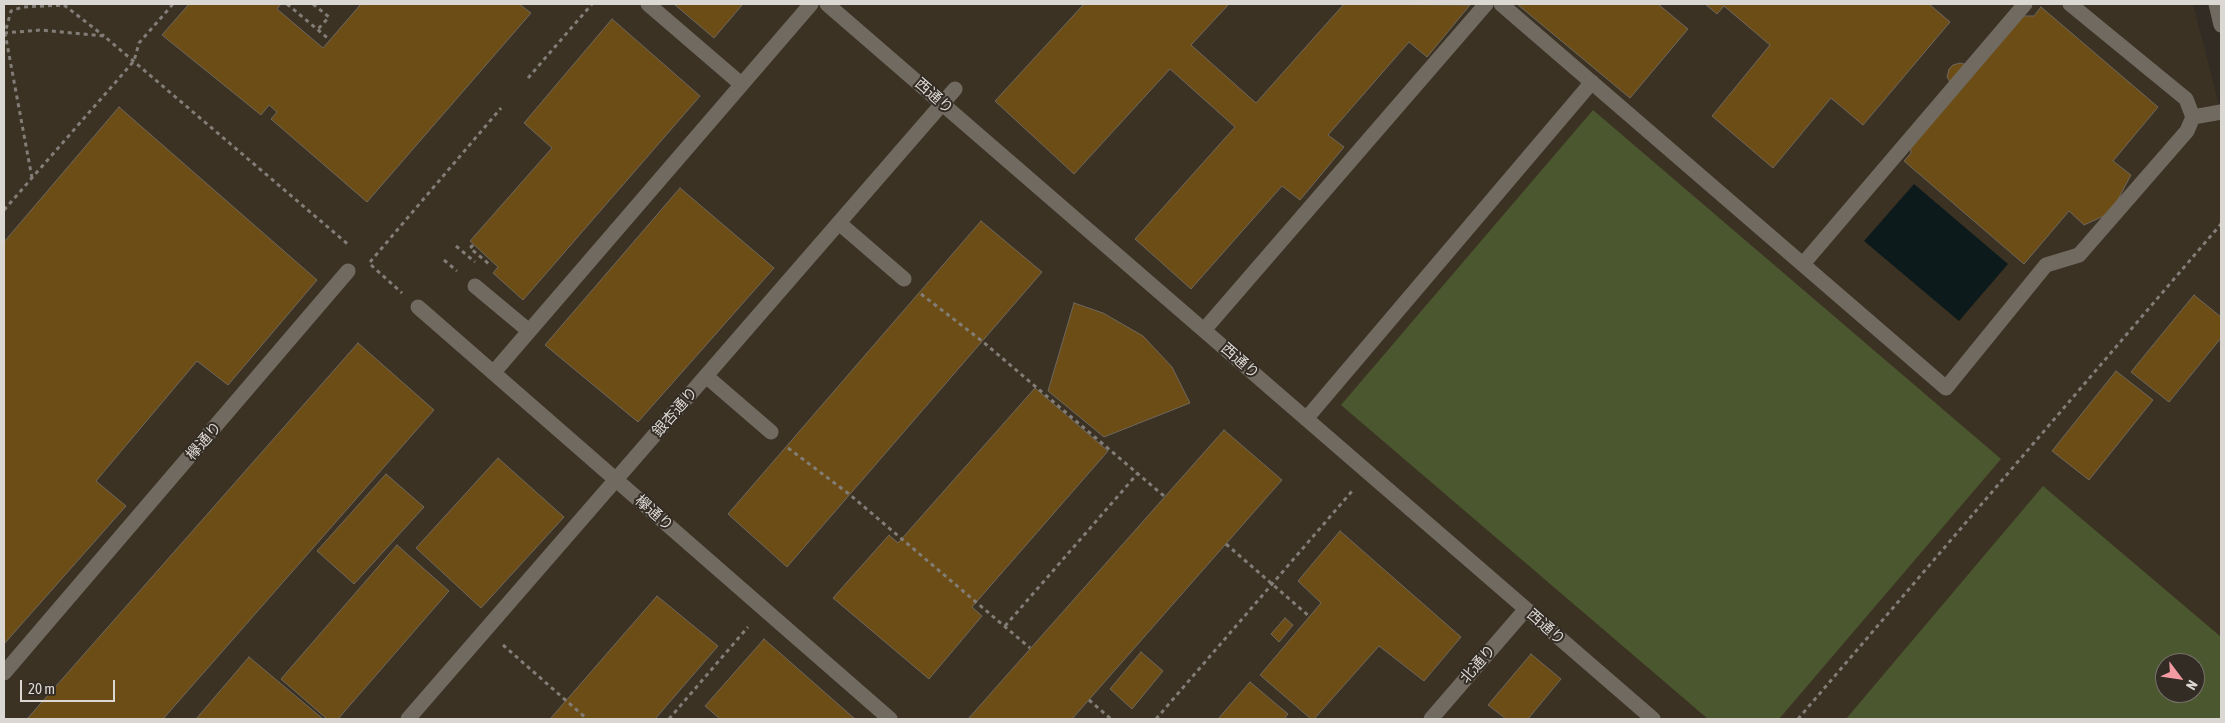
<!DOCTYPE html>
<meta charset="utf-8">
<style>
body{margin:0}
#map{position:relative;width:2225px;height:723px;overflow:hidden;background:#322c24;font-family:"Asap Condensed",sans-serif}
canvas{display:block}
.frame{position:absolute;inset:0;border:5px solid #dbd7d2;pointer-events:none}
.north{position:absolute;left:2155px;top:653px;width:50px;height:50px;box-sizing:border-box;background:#322c24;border:1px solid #76706a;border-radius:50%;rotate:121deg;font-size:14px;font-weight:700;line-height:20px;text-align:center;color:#dbd7d2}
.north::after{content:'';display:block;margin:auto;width:18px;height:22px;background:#f49aa3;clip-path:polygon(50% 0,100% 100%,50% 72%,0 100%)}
.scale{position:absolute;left:20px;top:680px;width:95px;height:22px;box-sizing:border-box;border:2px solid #dbd7d2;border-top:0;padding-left:6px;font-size:15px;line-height:18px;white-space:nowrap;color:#dbd7d2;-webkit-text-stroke:4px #322c24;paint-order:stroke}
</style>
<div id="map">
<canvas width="2225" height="723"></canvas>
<div class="frame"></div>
<div class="north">N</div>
<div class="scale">20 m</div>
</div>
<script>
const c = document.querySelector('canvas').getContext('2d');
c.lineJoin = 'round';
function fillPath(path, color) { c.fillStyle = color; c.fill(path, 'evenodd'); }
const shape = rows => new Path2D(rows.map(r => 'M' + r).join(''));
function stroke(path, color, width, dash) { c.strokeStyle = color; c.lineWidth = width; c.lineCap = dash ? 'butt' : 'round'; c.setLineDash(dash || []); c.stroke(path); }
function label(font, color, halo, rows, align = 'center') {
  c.font = font + ' "Asap Condensed","Noto Sans JP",sans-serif'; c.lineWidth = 4; c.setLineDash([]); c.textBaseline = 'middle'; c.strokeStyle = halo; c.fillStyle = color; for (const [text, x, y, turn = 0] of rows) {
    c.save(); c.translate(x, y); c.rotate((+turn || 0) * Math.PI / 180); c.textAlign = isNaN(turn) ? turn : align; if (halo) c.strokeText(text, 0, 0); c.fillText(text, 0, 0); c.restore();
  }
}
fillPath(shape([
 [4,4,2193,4,2221,113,2221,719,4,719],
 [2165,663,2195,663,2195,693,2165,693]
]), '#3b3224');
fillPath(shape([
 [1593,110,2001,459,1779,719,1708,719,1341,405],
 [2043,486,2221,637,2221,719,1846,719],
 [2165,663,2195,663,2195,693,2165,693]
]), '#4b572e');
fillPath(shape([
 [1914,184,2008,264,1959,321,1864,241]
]), '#0c1a1c');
const building = shape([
 [189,4,281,4,277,9,323,48,361,4,519,4,531,13,367,202,271,119,277,112,269,105,261,115,162,35,189,4],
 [674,4,743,4,714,38,674,4],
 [1084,4,1229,4,1191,45,1256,103,1344,4,1470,5,1427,57,1409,42,1328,135,1344,147,1300,200,1282,186,1191,289,1135,239,1235,127,1170,69,1074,174,995,101,1084,4],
 [1517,4,1658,4,1688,29,1630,98,1517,4],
 [1705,4,1929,4,1950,22,1863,125,1831,98,1773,168,1712,116,1770,45,1724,6,1717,14,1705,4],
 [2041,7,2158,107,2113,161,2131,175,2117,201,2106,215,2084,225,2069,211,2024,264,1904,161,1911,153,1909,132,1950,82,1947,77,1949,69,1953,65,1960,63,1968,65,2011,16,2034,16,2041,7],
 [612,19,700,96,523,300,493,273,498,267,470,241,552,148,524,123,612,19],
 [119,107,317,280,228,385,197,361,96,481,126,506,4,644,4,242,119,107],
 [680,188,774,268,638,422,545,345,680,188],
 [981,221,1042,272,787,567,728,514,981,221],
 [2194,295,2221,317,2221,338,2169,402,2131,372,2194,295],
 [1074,303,1103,313,1143,336,1172,367,1190,403,1104,437,1048,391,1074,303],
 [358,343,434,410,163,719,27,719,358,343],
 [2116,371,2153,400,2089,480,2052,451,2116,371],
 [1035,388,1108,451,972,607,982,616,929,679,833,598,889,535,898,543,1035,388],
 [1224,430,1282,480,1072,719,968,719,1224,430],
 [498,458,564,517,481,608,416,548,498,458],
 [386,474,424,507,354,584,317,551,386,474],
 [1340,531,1461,637,1424,681,1379,646,1314,719,1311,719,1260,675,1321,603,1298,581,1340,531],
 [397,545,449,591,338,719,327,719,281,679,397,545],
 [657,596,718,646,655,719,550,719,657,596],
 [1285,618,1293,625,1279,642,1271,634,1285,618],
 [764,639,855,719,720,719,705,706,764,639],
 [1141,652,1163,671,1132,709,1110,689,1141,652],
 [1531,654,1561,679,1528,719,1506,719,1488,705,1531,654],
 [249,657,323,719,196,719,249,657],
 [1250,682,1288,714,1284,719,1218,719,1250,682]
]);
fillPath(building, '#6d4d16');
stroke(building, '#6e675e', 1);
stroke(shape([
 [287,4,330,40],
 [313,4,329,17,318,29],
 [4,33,41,30,104,36,350,246],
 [528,78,592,4],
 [32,178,5,33,11,11,23,7,64,5,104,36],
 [4,210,134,61,139,43,173,4],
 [473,245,470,248,489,264],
 [456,246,475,262],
 [444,260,457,271],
 [370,262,501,108],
 [371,265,402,293],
 [921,294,982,341,1164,496],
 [788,448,849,494,1030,648],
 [1226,544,1310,617],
 [1005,626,1138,473],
 [503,645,587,719],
 [1089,700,1111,719],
 [669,719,748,627],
 [1156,719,1353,490],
 [1798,719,2221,224]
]), '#827d76', 3, [4, 4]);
stroke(shape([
 [648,4,741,84],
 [827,4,1653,719],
 [1501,4,1946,388,2046,265,2079,255,2187,131,2193,117,2221,112],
 [2070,4,2186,99,2193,117],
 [839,223,904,279],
 [1803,264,2025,4],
 [475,286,529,331],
 [418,307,890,719],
 [1204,330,1486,4],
 [494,372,811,4],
 [706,376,771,432],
 [1306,419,1592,82],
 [4,673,348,271],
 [408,719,955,89],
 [1431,719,1526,609]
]), '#716a61', 15);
stroke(shape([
 [2216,4,2221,25]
]), '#716a61', 15);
label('15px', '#dbd7d2', '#322c24', [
 ["西通り",934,96,41],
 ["西通り",1240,361,41],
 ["銀杏通り",675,412,-49],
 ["欅通り",204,441,-49],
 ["欅通り",654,513,41],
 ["西通り",1546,627,41],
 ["北通り",1478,664,-49]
]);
</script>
